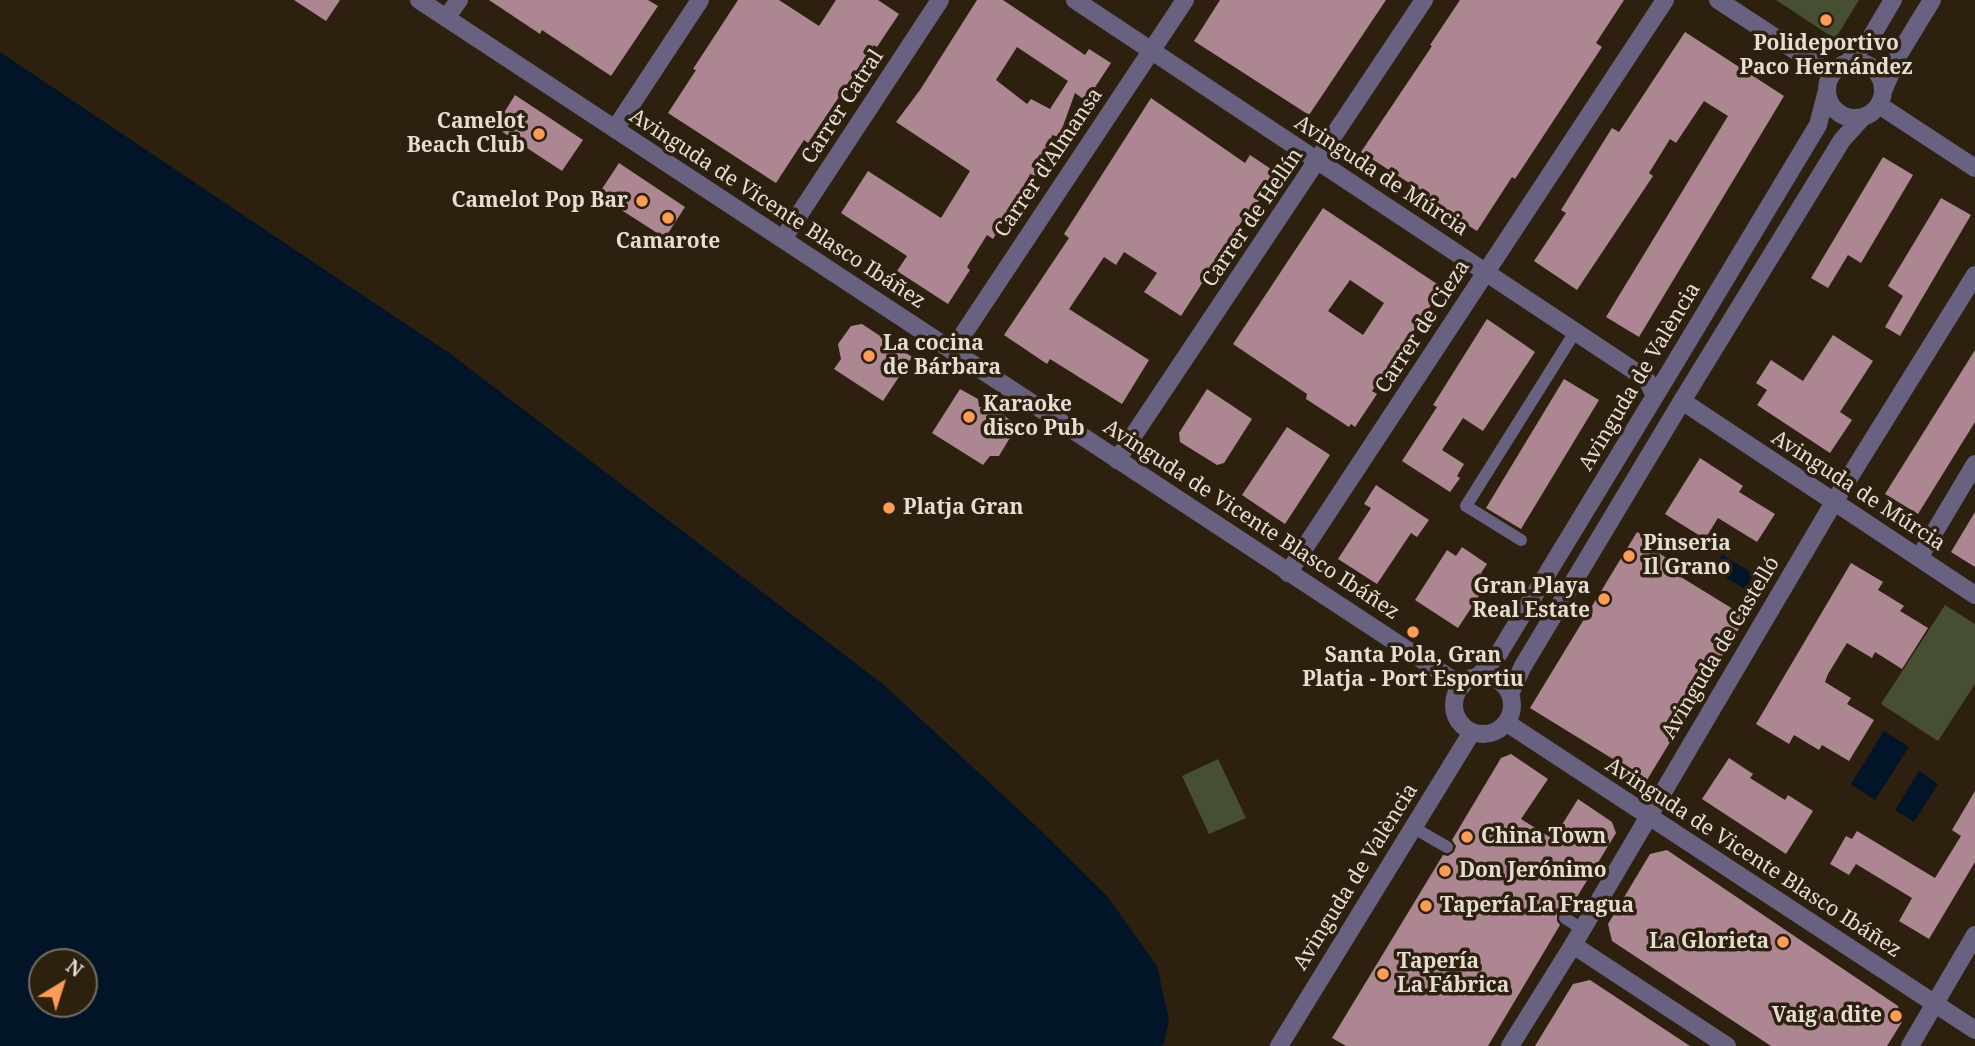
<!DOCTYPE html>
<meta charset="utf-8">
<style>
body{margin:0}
#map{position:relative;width:1975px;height:1046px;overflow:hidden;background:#2d200f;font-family:"Noto Serif",serif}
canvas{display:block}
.north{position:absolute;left:28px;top:948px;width:70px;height:70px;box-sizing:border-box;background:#2d200f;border:2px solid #776c5d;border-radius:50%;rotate:38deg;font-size:19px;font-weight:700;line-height:28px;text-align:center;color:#e6ddd3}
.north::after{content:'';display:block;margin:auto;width:24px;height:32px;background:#fd9c56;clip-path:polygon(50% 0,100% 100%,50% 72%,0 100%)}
</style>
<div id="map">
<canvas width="1975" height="1046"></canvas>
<div class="north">N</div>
</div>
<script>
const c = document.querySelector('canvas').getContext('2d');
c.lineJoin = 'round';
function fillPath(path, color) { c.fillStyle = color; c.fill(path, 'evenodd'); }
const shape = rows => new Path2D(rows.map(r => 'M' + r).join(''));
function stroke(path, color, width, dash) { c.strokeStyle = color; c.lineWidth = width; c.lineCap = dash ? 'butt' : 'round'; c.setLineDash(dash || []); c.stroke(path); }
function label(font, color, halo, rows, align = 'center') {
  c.font = font + ' "Noto Serif",serif'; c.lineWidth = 7; c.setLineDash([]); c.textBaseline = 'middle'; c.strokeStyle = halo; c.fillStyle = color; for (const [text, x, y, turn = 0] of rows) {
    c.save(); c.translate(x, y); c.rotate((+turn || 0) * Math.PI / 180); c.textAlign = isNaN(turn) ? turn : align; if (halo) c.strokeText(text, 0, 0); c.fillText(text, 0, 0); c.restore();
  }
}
fillPath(shape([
 [1776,0,1859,0,1835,39],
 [1945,605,1975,624,1975,684,1938,741,1881,704],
 [1218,759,1246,818,1209,834,1182,776]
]), '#474f32');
fillPath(shape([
 [0,52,452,355,884,685,1033,823,1107,896,1157,966,1169,1020,1164,1044,1161,1046,0,1046],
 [42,962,84,962,84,1004,42,1004],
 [1722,555,1754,574,1745,589,1713,570],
 [1884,731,1909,747,1875,800,1851,784],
 [1919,771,1938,784,1914,822,1895,810]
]), '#021428');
fillPath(shape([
 [294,0,340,0,326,21],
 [489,0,648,0,658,6,611,76,542,30,540,34],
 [738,0,779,0,819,26,836,0,878,0,899,14,877,47,874,45,808,143,804,140,776,183,668,113,696,70,693,69],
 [977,0,1003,0,1085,55,1089,49,1111,63,1086,101,1075,93,1059,137,1052,135,1047,156,1042,155,1036,176,1030,174,1025,189,993,239,987,235,967,267,970,270,948,304,897,271,907,256,841,213,868,171,941,218,970,171,896,122,920,90],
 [1017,47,1068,81,1050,109,1031,99,1027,104,996,80],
 [1220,0,1386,0,1309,115,1194,41],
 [1460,0,1624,0,1596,43,1602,47,1515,179,1512,177,1477,231,1426,199,1428,195,1361,152,1432,46,1430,45],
 [1685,32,1784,96,1639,337,1606,317,1728,116,1704,101,1676,143,1670,139,1649,173,1653,176,1577,290,1534,261,1566,213,1561,210,1612,128,1619,132],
 [515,95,583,140,562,171,495,127],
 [1151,98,1245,163,1250,155,1277,173,1253,209,1251,207,1181,316,1144,292,1157,273,1124,252,1116,265,1104,257,1069,309,1149,360,1122,404,1050,359,1047,364,1004,335,1069,238,1064,234],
 [1883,157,1913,175,1861,263,1848,255,1828,288,1811,278],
 [619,163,685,207,665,238,598,195],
 [1941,198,1971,215,1900,336,1885,327,1903,296,1888,286],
 [1323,208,1443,288,1372,391,1377,394,1355,427,1351,424,1349,427,1306,399,1307,394,1233,344],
 [1350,280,1384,303,1363,335,1328,311],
 [1487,319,1535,352,1483,431,1463,418,1442,450,1464,464,1457,476,1460,478,1450,492,1402,461,1437,407,1433,405],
 [862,324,912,357,883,401,834,369,841,359,838,344,851,326],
 [1833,335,1873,361,1840,412,1852,420,1830,453,1757,405,1767,390,1756,383,1771,360,1803,381],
 [1975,350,1975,422,1918,514,1885,494],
 [1564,379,1599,400,1521,529,1486,508],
 [960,389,978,399,979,407,990,406,1013,422,1014,431,999,456,990,456,983,465,932,433],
 [1207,389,1252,419,1224,463,1217,465,1180,442,1179,433],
 [1287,427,1330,455,1285,524,1242,495],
 [1700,458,1743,486,1739,492,1775,514,1757,542,1718,518,1705,539,1665,514],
 [1376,485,1429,520,1417,537,1411,533,1377,584,1338,559,1371,508,1364,504],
 [1975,512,1975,567,1951,552],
 [1637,532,1660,546,1657,552,1681,567,1676,574,1746,617,1647,780,1530,708],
 [1462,547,1487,564,1481,573,1490,579,1458,628,1415,600,1447,550,1456,556],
 [1851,563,1883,582,1878,590,1904,606,1900,611,1928,628,1902,669,1875,652,1872,658,1847,643,1828,674,1825,682,1851,698,1847,704,1874,720,1849,761,1822,745,1819,750,1794,735,1789,744,1756,724],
 [1511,754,1548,779,1521,819,1553,839,1578,799,1612,822,1616,833,1569,910,1562,910,1557,914,1557,921,1560,925,1488,1046,1346,1046,1332,1038,1443,855,1448,856,1454,852,1456,846,1452,840,1501,758],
 [1729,758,1753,774,1750,778,1785,800,1788,795,1813,811,1786,854,1702,799],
 [1975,791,1975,862,1929,939,1899,921,1912,898,1856,864,1849,875,1830,864,1846,836,1852,839,1857,831,1935,878,1961,836,1952,830],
 [1667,850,1898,1006,1902,1022,1887,1046,1771,1046,1612,941,1608,924,1650,854],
 [1590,980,1690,1046,1535,1046,1573,984]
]), '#ac8792');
stroke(shape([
 [1521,540,1466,506,1575,332],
 [1414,828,1447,847],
 [1565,918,1582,929]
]), '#686180', 12);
stroke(shape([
 [1075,0,1639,374,1648,382,1655,396],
 [1718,0,1831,74],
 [446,18,459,0],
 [1879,105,1975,168],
 [615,129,700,0],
 [783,239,940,0],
 [952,351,1185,0],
 [1682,401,1975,595],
 [1117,460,1424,0],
 [1919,558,1975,464],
 [1288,573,1665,0],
 [1573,945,1727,1046],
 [1510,1046,1573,945,1834,502,1975,275],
 [1910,1046,1975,935]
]), '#686180', 18);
stroke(shape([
 [419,0,1462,686],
 '1827 90a28 28 0 1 1 56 0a28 28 0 1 1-56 0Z',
 [1848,62,1871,37,1893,0],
 [1884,89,1899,54,1932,0],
 [1479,676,1499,653,1672,368,1818,125,1826,94],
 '1454 705a29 29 0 1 1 58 0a29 29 0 1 1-58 0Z',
 [1510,694,1523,666,1682,401,1842,140,1863,117],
 [1507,723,1975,1030],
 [1279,1046,1472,732]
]), '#686180', 18);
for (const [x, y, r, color] of [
 [1826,20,7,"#fd9c56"],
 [539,134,7,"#fd9c56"],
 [642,201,7,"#fd9c56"],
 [668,218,7,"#fd9c56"],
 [869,356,7,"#fd9c56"],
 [969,417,7,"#fd9c56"],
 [889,508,7,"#fd9c56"],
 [1629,556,7,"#fd9c56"],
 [1604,599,7,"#fd9c56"],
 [1413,632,7,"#fd9c56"],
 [1467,837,7,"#fd9c56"],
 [1445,871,7,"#fd9c56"],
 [1426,906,7,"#fd9c56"],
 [1783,942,7,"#fd9c56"],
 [1383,974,7,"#fd9c56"],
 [1896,1016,7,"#fd9c56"]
]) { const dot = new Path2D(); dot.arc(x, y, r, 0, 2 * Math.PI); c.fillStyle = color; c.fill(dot); stroke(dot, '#2d200f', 2.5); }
label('bold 21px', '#e6ddd3', '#2d200f', [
 ["Polideportivo",1826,44,"center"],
 ["Paco Hernández",1826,68,"center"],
 ["Camelot",525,122,"right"],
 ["Beach Club",525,146,"right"],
 ["Camelot Pop Bar",628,201,"right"],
 ["Camarote",668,242,"center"],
 ["La cocina",883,344],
 ["de Bárbara",883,368],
 ["Karaoke",983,405],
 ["disco Pub",983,429],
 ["Platja Gran",903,508],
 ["Pinseria",1643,544],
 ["Il Grano",1643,568],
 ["Gran Playa",1590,587,"right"],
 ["Real Estate",1590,611,"right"],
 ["Santa Pola, Gran",1413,656,"center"],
 ["Platja - Port Esportiu",1413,680,"center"],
 ["China Town",1481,837],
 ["Don Jerónimo",1459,871],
 ["Tapería La Fragua",1440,906],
 ["La Glorieta",1769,942,"right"],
 ["Tapería",1397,962],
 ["La Fábrica",1397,986],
 ["Vaig a dite",1882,1016,"right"]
], 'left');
label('21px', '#e6ddd3', '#2d200f', [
 ["Carrer Catral",843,107,-57],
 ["Carrer d'Almansa",1049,163,-56],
 ["Avinguda de Múrcia",1381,176,33],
 ["Avinguda de Vicente Blasco Ibáñez",777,209,33],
 ["Carrer de Hellín",1253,218,-56],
 ["Carrer de Cieza",1423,327,-57],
 ["Avinguda de València",1640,377,-59],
 ["Avinguda de Múrcia",1858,491,33],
 ["Avinguda de Vicente Blasco Ibáñez",1251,520,33],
 ["Avinguda de Castelló",1721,648,-59],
 ["Avinguda de Vicente Blasco Ibáñez",1753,858,33],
 ["Avinguda de València",1356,877,-58]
]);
</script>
